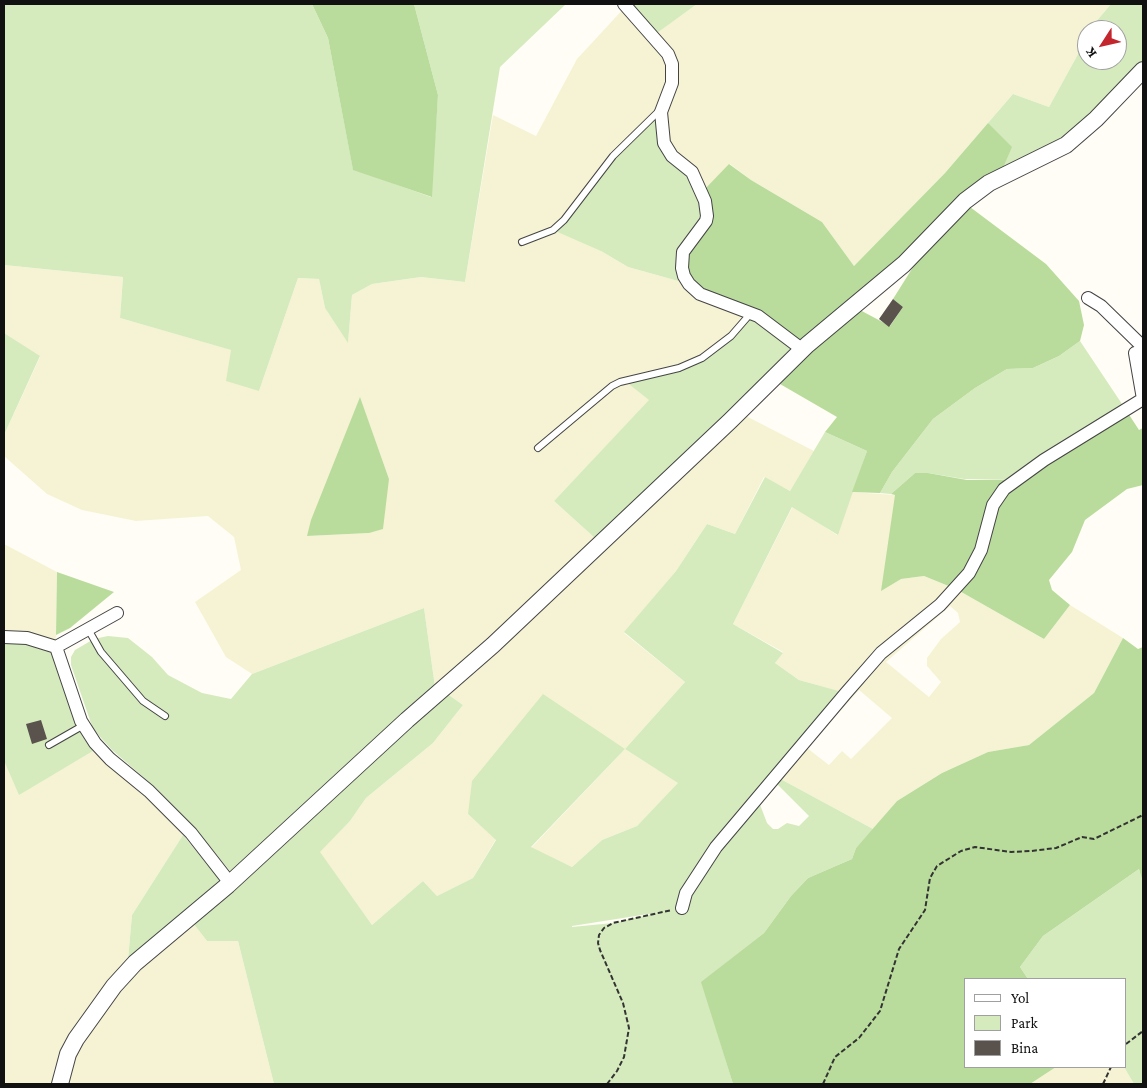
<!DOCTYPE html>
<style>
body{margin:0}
#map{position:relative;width:1147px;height:1088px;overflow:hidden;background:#fffdf5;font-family:"Crimson Pro",serif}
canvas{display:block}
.frame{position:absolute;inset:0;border:5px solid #111;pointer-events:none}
.legend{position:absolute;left:964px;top:978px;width:162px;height:90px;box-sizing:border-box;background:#fff;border:1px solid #a0a0a0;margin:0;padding:6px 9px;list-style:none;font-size:15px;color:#111}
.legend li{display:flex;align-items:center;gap:10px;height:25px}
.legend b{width:25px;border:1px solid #a0a0a0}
.north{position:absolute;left:1077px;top:20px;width:50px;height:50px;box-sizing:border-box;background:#fff;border:1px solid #a0a0a0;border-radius:50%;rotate:235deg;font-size:14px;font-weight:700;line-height:20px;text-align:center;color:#111}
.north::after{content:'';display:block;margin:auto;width:18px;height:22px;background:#c4262e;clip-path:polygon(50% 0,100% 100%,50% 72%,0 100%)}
</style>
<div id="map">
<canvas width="1147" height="1088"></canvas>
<div class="frame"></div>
<ul class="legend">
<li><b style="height:6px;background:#fff"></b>Yol</li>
<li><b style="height:14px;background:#d5ebbd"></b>Park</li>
<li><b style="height:14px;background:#5a524d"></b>Bina</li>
</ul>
<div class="north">K</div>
</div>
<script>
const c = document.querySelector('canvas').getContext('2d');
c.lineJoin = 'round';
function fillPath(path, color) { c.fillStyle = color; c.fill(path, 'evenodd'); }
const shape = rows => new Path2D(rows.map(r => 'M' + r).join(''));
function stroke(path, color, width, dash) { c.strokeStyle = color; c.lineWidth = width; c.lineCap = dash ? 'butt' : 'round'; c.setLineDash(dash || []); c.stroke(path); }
fillPath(shape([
 [697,4,1111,4,1078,43,1083,45,1049,107,1013,94,945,173,854,266,822,222,751,180,730,164,702,192,601,251,628,267,689,284,740,308,745,320,702,358,626,381,650,400,554,501,596,539,435,687,424,608,252,674,226,657,195,602,241,570,234,537,208,516,136,521,82,510,47,494,4,456,4,435,40,357,4,333,4,265,123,277,120,318,232,350,259,391,298,278,319,279,325,308,348,342,352,295,372,284,421,277,465,282,493,115,536,136,577,59,626,6,654,35],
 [360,398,389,479,369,533,308,536],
 [746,416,814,451,790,491,764,477,735,534,707,524,676,571,624,633,685,682,625,749,679,783,637,826,602,840,572,867,531,848,625,749,468,814,496,839,473,878,437,896,423,881,372,925,319,852,350,821,366,798,433,743,463,705,446,693],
 [852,492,895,495,901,579,924,576,956,589,1044,639,1070,605,1123,638,1094,693,1029,745,988,752,942,773,897,801,873,829,775,776,845,693,799,680,775,663,783,652,733,624,793,506,837,535],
 [950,606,958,613,960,622,941,639,927,658,927,666,941,682,929,697,886,662],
 [859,690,892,718,851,759,842,751,829,765,807,748],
 [4,544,57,572,56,647,4,637],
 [93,751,156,807,183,835,132,915,128,960,67,1039,54,1069,52,1084,4,1084,4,761,19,794],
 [193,923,207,941,238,941,274,1084,67,1084,69,1070,80,1044,124,983],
 [1056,1067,1124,1067,1134,1084,1030,1084]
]), '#f6f3d4');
fillPath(shape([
 [4,4,312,4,328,38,353,169,431,197,438,95,414,4,566,4,500,67,465,282,421,277,372,284,352,295,348,343,325,308,319,279,298,278,259,391,226,381,231,350,120,318,123,277,4,265],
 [624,4,697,4,653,36],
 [1111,4,1143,4,1143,60,1090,119,1063,139,1002,170,988,123,1013,94,1049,107,1083,45,1077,44,1087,32,1087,60,1117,60,1117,30,1089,30],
 [664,105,661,133,685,165,705,201,689,284,628,267,601,251,553,230,595,177],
 [751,313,797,345,596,539,554,501,649,400,625,381,679,368,717,347],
 [4,333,40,356,4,435],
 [1080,341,1126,410,1013,480,964,479,928,473,915,473,891,494,880,493,892,472,933,419,975,388,1007,369,1033,368,1059,356],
 [825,432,867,451,838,535,792,507,733,624,783,653,775,663,799,680,846,693,775,776,873,829,856,848,852,859,808,878,791,896,764,933,702,982,733,1084,274,1084,238,941,207,941,193,923,446,693,463,705,433,743,366,798,350,821,320,852,372,925,423,881,437,896,473,878,496,840,468,814,472,781,543,694,625,749,685,682,624,632,676,571,707,524,735,534,765,477,790,491],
 [625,749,678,783,637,826,602,840,572,867,531,847],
 [777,784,809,816,799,826,787,823,778,829,773,829,767,823,759,802],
 [661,912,613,923,572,927,572,926],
 [424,608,435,687,231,872,189,822,156,788,112,750,93,729,71,665,71,657,75,650,94,639,108,636,128,638,152,657,168,675,202,693,231,699,252,674],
 [4,637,48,644,81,734,93,751,19,795,4,761],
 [183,835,220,880,128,960,132,915],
 [1139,869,1143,883,1143,1084,1134,1084,1124,1067,1126,979,1028,979,1020,967,1043,936]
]), '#d5ebbd');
fillPath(shape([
 [312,4,414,4,438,95,432,197,353,170,328,38],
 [988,123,1012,147,1002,170,797,345,785,334,700,294,681,260,701,230,702,192,729,164,751,180,822,222,854,266,945,173],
 [970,207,1046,264,1079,301,1084,325,1080,341,1059,356,1033,368,1007,369,975,388,933,419,892,472,880,493,852,492,867,451,825,432,837,417,780,384,814,349,858,309,890,326,903,307,893,299,915,264],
 [360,397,389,479,383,529,369,533,307,536,311,520],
 [1126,410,1139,430,1143,428,1143,485,1127,489,1085,520,1072,552,1049,580,1052,590,1070,605,1044,639,956,589,924,576,901,579,881,591,895,495,891,494,915,473,928,473,967,480,1013,480],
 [57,572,114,592,70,628,56,635],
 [1123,638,1138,649,1143,647,1143,883,1139,869,1043,936,1020,967,1028,979,966,979,966,1067,1056,1067,1030,1084,733,1084,701,982,764,933,791,896,808,878,852,859,856,848,897,801,942,773,988,752,1029,745,1094,693]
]), '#b9dc9c');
fillPath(shape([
 [893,299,903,307,889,327,879,319],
 [41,720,47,739,32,744,26,724]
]), '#5a524d');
const service = shape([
 [522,242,553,230,564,220,613,156,661,109],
 [538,448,612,386,620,382,679,368,702,358,731,336,751,313],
 [88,629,101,652,143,701,165,716],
 [49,745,84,725]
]);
const minor = shape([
 [624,4,668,54,672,64,672,83,661,112,664,143,672,156,692,172,705,201,707,216,706,221,683,252,682,268,684,276,689,284,700,294,758,316,803,350],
 [1088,298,1101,306,1143,347],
 [1143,352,1135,353,1143,399],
 [4,637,27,638,56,647,117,613],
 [56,647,81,721,95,743,110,759,149,791,191,833,230,883],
 [682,908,686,893,716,847,846,693,881,653,940,605,969,573,981,550,993,505,1004,489,1044,460,1143,399]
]);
const tertiary = shape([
 [60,1084,68,1054,76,1039,114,986,135,963,228,885,407,720,493,645,730,421,807,345,904,264,965,201,989,183,1066,145,1096,119,1143,70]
]);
stroke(service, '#444', 8);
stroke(minor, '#444', 14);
stroke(tertiary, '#444', 18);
stroke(shape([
 [1126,1044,1143,1031],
 [607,1084,617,1071,624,1057,629,1028,623,1003,600,950,598,943,599,935,604,928,613,923,672,910],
 [823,1084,835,1057,859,1038,880,1011,899,949,925,910,930,878,937,866,961,851,975,847,1011,852,1031,851,1056,848,1082,837,1094,839,1143,815],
 [1103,1084,1111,1067]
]), '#333', 2, [5, 2.5]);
stroke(service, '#fff', 6);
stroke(minor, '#fff', 12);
stroke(tertiary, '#fff', 16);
</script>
